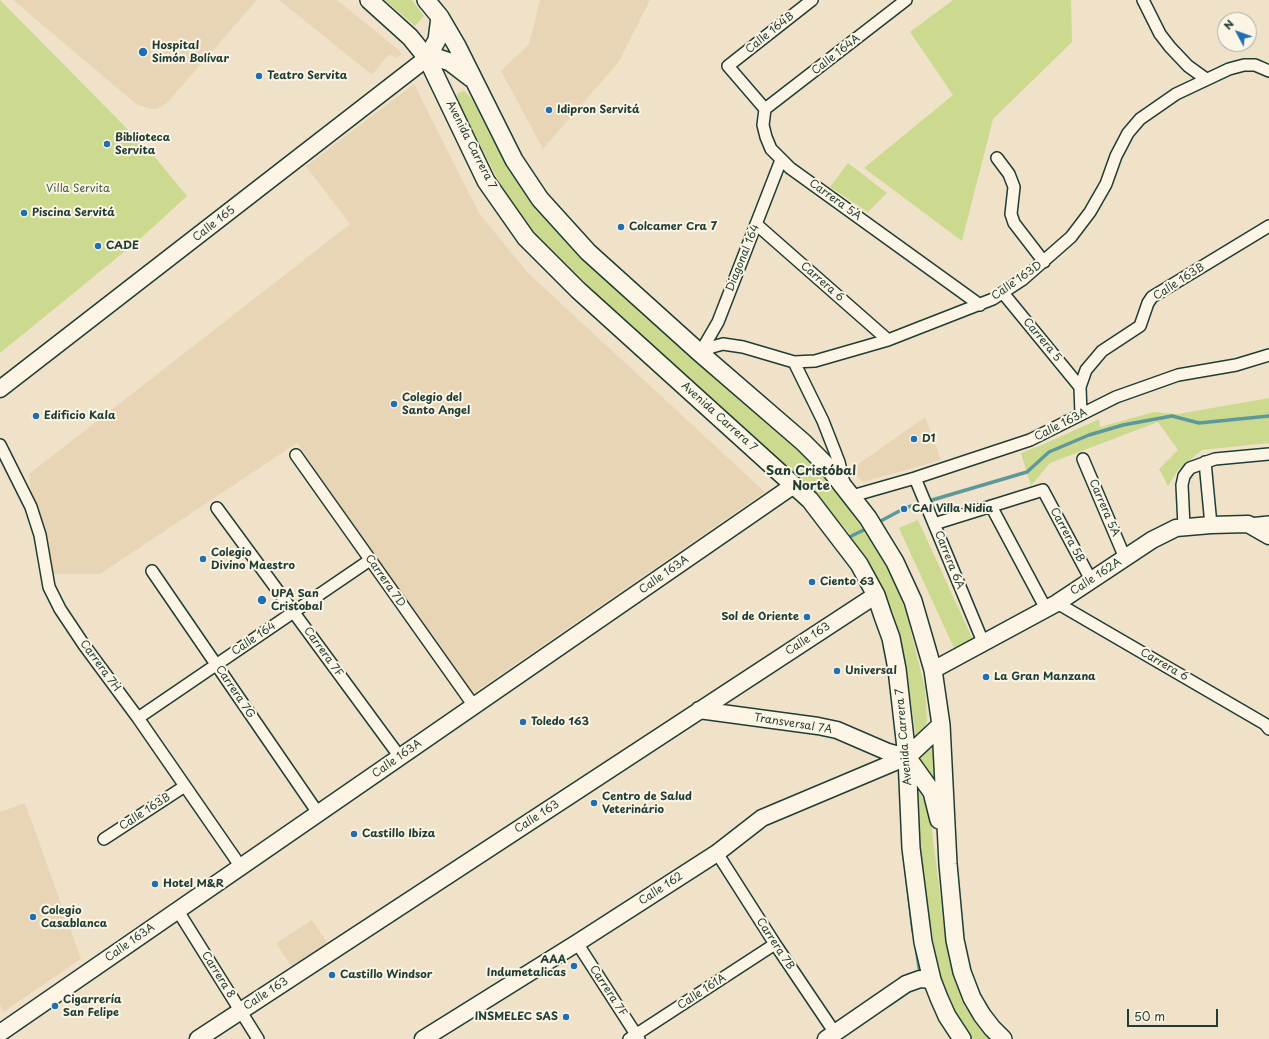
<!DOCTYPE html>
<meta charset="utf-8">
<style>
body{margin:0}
#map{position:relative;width:1269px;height:1039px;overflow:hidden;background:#f0e2c9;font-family:"Playpen Sans",sans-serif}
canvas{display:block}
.north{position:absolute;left:1217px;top:12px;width:40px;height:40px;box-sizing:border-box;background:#fcf5e5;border:1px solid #a4ab9e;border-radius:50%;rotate:311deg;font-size:11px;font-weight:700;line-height:16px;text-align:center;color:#1f3d34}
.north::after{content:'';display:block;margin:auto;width:14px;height:18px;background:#1f6fb2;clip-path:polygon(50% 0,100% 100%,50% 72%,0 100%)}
.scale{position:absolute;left:1127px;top:1009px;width:91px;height:18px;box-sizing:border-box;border:2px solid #1f3d34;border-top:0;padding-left:5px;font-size:12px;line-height:14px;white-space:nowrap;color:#1f3d34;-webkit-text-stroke:3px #fcf5e5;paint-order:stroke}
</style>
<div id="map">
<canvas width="1269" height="1039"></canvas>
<div class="north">N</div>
<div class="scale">50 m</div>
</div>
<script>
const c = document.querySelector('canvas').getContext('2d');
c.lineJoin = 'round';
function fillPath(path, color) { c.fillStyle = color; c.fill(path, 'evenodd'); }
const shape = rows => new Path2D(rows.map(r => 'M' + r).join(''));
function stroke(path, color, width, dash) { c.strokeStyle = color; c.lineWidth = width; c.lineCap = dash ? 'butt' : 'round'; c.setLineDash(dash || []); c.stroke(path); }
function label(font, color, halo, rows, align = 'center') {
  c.font = font + ' "Playpen Sans",sans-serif'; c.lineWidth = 4; c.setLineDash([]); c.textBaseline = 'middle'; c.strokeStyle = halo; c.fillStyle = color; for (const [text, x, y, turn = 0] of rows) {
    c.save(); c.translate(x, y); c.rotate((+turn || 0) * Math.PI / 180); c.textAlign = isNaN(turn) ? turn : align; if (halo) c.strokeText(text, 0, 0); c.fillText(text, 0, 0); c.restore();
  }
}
fillPath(shape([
 [13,0,257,0,167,103,157,109,150,109,136,104],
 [279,0,337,0,400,51,401,55,396,58,389,54,372,75],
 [540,0,650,0,618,63,543,149,501,71,529,44],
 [414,84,479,213,528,273,765,492,471,695,297,443,100,574,54,574,32,500,29,474,350,224,306,166],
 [925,417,941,460,863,482,850,470],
 [25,803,81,959,3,1012,0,1004,0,812],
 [312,920,328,944,292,967,276,943]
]), '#e8d5b6');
fillPath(shape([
 [0,0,154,156,187,196,140,239,0,353],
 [385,0,412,0,424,16,415,26],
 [953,0,1071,0,1072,42,993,119,962,241,864,168,953,95,910,32],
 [464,91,472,99,491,137,508,166,535,206,557,232,589,264,656,325,778,431,818,470,844,503,876,548,895,584,906,612,925,688,927,720,924,732,916,739,905,657,893,620,876,577,849,533,820,499,787,466,650,345,532,231,511,205,456,98,458,93],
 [848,163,887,193,868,212,830,187],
 [1269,398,1269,443,1202,450,1178,470,1168,486,1159,469,1178,450,1158,422,1050,463,1031,486,1021,453,1042,445,1099,419,1100,427,1154,412,1178,414],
 [918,520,973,640,954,648,899,528],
 [934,745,935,787,917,762,917,756],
 [917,784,930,815,947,950,953,977,965,1007,992,1039,973,1039,957,1014,938,971,922,873]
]), '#cbda8e');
stroke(shape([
 [877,523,905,508,1027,472,1049,452,1089,435,1123,425,1172,416,1199,423,1269,416],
 [845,539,868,528],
 [904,854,913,931],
 [916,947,920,974],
 [889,1005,914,988]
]), '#5d999b', 3.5);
const street = shape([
 [812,0,728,66,765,109,763,125,766,137,771,149,790,168,980,305],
 [1143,0,1160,34,1170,47,1188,66,1206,79],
 [765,109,906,0],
 [997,158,1009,174,1014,187,1011,214,1014,223,1044,262],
 [756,224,888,340],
 [1003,293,1080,387],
 [700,353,712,347,723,344,743,347,794,362,815,361,888,340,993,299,1022,280,1071,237,1090,212,1106,184,1116,156,1128,133,1140,119,1176,94,1229,69,1244,65,1255,65,1269,71],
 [700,353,718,322,781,160],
 [794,362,823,421,839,462,844,483],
 [1081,414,1080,387,1086,370,1102,351,1140,326,1148,303,1152,297,1269,226],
 [0,445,31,507,40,535,49,587,60,609,84,645,138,718,241,867],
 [296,455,474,706],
 [1083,459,1125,558],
 [1205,462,1211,525],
 [915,478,983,642],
 [852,496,915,478,1030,440,1116,397,1178,375,1236,365,1269,355],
 [991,506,1046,609],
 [217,508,400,757],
 [934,524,1043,490,1091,580],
 [1249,524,1269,522],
 [1184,526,1182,485,1184,476,1190,468,1215,459,1269,454],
 [152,571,318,813],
 [1057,603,1265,724,1269,729],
 [138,718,370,560],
 [104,839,185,786],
 [717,853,775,944,835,1033],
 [178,911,258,1039],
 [577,943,639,1039],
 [629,1039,775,944]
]);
const secondary = shape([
 [0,389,427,58],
 [933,670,1057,603,1152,540,1176,528,1211,525,1248,524,1269,536],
 [699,710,818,726,837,730,888,752,907,757],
 [0,1033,794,485],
 [198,1039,876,595],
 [423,1039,577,943,717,853,762,818,907,757],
 [826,1039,906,984,920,979,932,980]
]);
const primary = shape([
 [369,0,410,37,427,58,486,181,526,238,578,290,810,500,859,564,876,595,883,616,891,638,897,669,907,757,911,848,923,942,932,980,939,998,947,1016,962,1039],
 [426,0,440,17,457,46,514,160,540,199,588,252,700,353,803,442,829,468,868,518,895,562,913,601,933,670,941,725,948,864,955,940,962,972,972,998,982,1015,992,1028,1003,1039],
 [427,58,435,57,450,62,471,78],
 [427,58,437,40,440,17],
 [907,757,932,792,939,820],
 [907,757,941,725]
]);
stroke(street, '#1f3d34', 14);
stroke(secondary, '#1f3d34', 19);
stroke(primary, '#1f3d34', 20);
stroke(street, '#fcf5e5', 11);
stroke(secondary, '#fcf5e5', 16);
stroke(primary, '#fcf5e5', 17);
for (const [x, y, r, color] of [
 [143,52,5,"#1f6fb2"],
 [259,76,4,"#1f6fb2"],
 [549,110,4,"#1f6fb2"],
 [107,144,4,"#1f6fb2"],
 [24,213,4,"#1f6fb2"],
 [621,227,4,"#1f6fb2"],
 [98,246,4,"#1f6fb2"],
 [394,404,4,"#1f6fb2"],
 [36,416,4,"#1f6fb2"],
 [914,439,4,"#1f6fb2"],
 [904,509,4,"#1f6fb2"],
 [203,559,4,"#1f6fb2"],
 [812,582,4,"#1f6fb2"],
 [262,600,5,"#1f6fb2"],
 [807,617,4,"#1f6fb2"],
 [837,671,4,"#1f6fb2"],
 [986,677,4,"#1f6fb2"],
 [523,722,4,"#1f6fb2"],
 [594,803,4,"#1f6fb2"],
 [354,834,4,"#1f6fb2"],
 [155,884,4,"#1f6fb2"],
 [33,917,4,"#1f6fb2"],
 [574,966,4,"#1f6fb2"],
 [332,975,4,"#1f6fb2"],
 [55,1006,4,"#1f6fb2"],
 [566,1017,4,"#1f6fb2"]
]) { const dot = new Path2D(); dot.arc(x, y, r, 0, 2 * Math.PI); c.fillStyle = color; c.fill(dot); stroke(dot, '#fcf5e5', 1.5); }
label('11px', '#1f3d34', '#fcf5e5', [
 ["Calle 164B",770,33,-39],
 ["Calle 164A",836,55,-38],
 ["Avenida Carrera 7",471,145,63],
 ["Carrera 5A",835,200,36],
 ["Calle 165",214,224,-38],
 ["Diagonal 164",743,258,-68],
 ["Calle 163D",1017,281,-35],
 ["Carrera 6",822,282,41],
 ["Calle 163B",1179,282,-33],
 ["Carrera 5",1042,340,50],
 ["Avenida Carrera 7",719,417,42],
 ["Calle 163A",1061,425,-27],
 ["Carrera 5A",1104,508,67],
 ["Carrera 5B",1067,535,62],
 ["Carrera 6A",949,560,68],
 ["Calle 163A",664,575,-35],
 ["Calle 162A",1096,577,-33],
 ["Carrera 7D",385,581,55],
 ["Calle 164",254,639,-34],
 ["Calle 163",808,639,-33],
 ["Carrera 7F",323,652,54],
 ["Carrera 6",1164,665,30],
 ["Carrera 7H",100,666,54],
 ["Carrera 7G",235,692,56],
 ["Transversal 7A",793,724,9],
 ["Avenida Carrera 7",904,737,-95],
 ["Calle 163A",397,759,-35],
 ["Calle 163B",145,812,-33],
 ["Calle 163",537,817,-33],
 ["Calle 162",661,889,-33],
 ["Calle 163A",130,943,-35],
 ["Carrera 7B",775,944,57],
 ["Carrera 8",218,975,58],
 ["Carrera 7F",608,991,57],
 ["Calle 161A",702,992,-33],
 ["Calle 163",266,994,-33]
]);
label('bold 11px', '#1f3d34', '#fcf5e5', [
 ["Hospital",152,46],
 ["Simón Bolívar",152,59],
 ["Teatro Servita",267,76],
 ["Idipron Servitá",557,110],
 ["Biblioteca",115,138],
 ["Servita",115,151],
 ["Piscina Servitá",32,213],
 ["Colcamer Cra 7",629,227],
 ["CADE",106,246],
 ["Colegio del",402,398],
 ["Santo Angel",402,411],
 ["Edificio Kala",44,416],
 ["D1",922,439],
 ["CAI Villa Nidia",912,509],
 ["Colegio",211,553],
 ["Divino Maestro",211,566],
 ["Ciento 63",820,582],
 ["UPA San",271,594],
 ["Cristobal",271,607],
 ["Sol de Oriente",799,617,"right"],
 ["Universal",845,671],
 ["La Gran Manzana",994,677],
 ["Toledo 163",531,722],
 ["Centro de Salud",602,797],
 ["Veterinário",602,810],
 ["Castillo Ibiza",362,834],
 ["Hotel M&R",163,884],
 ["Colegio",41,911],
 ["Casablanca",41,924],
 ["AAA",566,960,"right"],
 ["Indumetalicas",566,973,"right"],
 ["Castillo Windsor",340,975],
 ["Cigarrería",63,1000],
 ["San Felipe",63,1013],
 ["INSMELEC SAS",558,1017,"right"]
], 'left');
label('11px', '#415c46', '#fcf5e5', [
 ["Villa Servita",78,189]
]);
label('bold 13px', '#1f3d34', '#fcf5e5', [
 ["San Cristóbal",811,471],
 ["Norte",811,486]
]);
</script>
